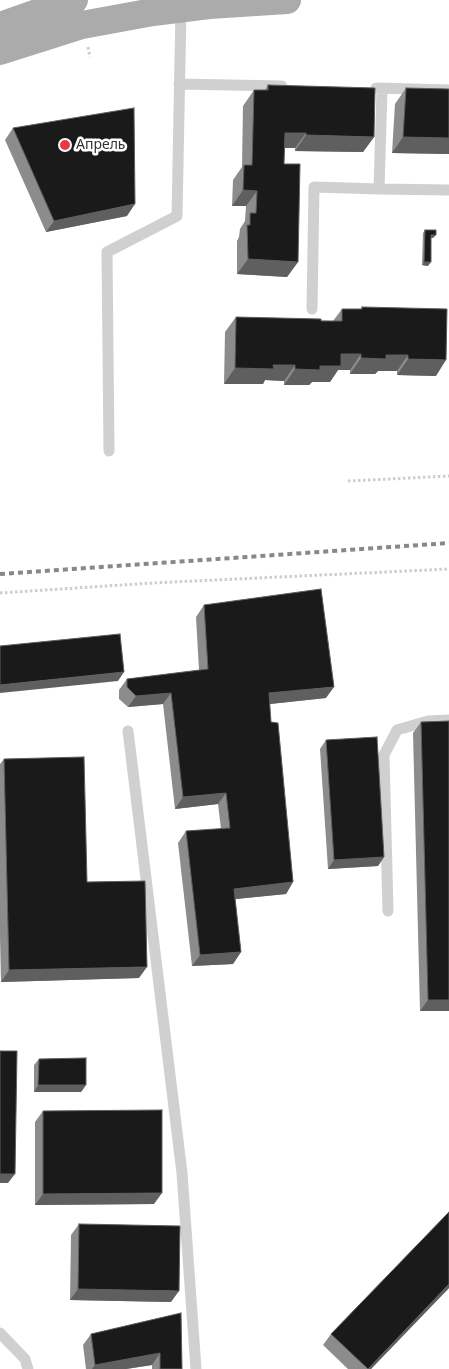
<!DOCTYPE html>
<meta charset="utf-8">
<style>
body{margin:0}
canvas{display:block;background:#fff}
</style>
<canvas width="449" height="1369"></canvas>
<script>
const c = document.querySelector('canvas').getContext('2d');
c.lineJoin = 'round';
const shape = rows => new Path2D(rows.map(r => 'M' + r).join(''));
function stroke(path, color, width, dash) { c.strokeStyle = color; c.lineWidth = width; c.lineCap = dash ? 'butt' : 'round'; c.setLineDash(dash || []); c.stroke(path); }
function fillPath(path, color) { c.fillStyle = color; c.fill(path, 'evenodd'); }
function label(font, color, halo, rows, align = 'center') {
  c.font = font + ' "Noto Sans",sans-serif'; c.lineWidth = 5; c.setLineDash([]); c.textBaseline = 'middle'; c.strokeStyle = halo; c.fillStyle = color; for (const [text, x, y, turn = 0] of rows) {
    c.save(); c.translate(x, y); c.rotate((+turn || 0) * Math.PI / 180); c.textAlign = isNaN(turn) ? turn : align; if (halo) c.strokeText(text, 0, 0); c.fillText(text, 0, 0); c.restore();
  }
}
stroke(shape([
 [88,47,90,57],
 [348,481,449,476],
 [0,593,152,583,449,569]
]), '#cdcdcd', 3, [2.5, 2.5]);
stroke(shape([
 [179,84,282,86],
 [376,88,449,90],
 [379,189,449,190],
 [312,309,314,187,379,189,382,89],
 [109,451,107,252,177,216,181,8],
 [128,731,182,1173,196,1369],
 [388,911,384,755,397,730,428,721,449,720],
 [0,1333,25,1359,28,1369]
]), '#d0d0d0', 11);
stroke(shape([
 [0,26,74,0],
 [0,51,82,25,153,12,209,5,287,0]
]), '#ababab', 28);
stroke(shape([
 [0,574,449,543]
]), '#888', 4, [5, 4]);
fillPath(shape([
 [268,85,374,137,363,152,295,151,295,148,284,148,284,164,298,262,287,277,237,274,237,241,239,237,240,229,245,221,246,206,232,206,233,180,242,167,243,106,254,90,265,90],
 [406,88,449,89,449,154,392,153,395,104],
 [13,128,127,216,46,232,5,140],
 [425,230,433,238,431,238,428,266,422,265,423,233],
 [362,307,436,376,397,375,397,371,378,371,375,374,350,374,350,370,338,370,330,382,312,382,309,385,284,385,284,381,265,380,263,384,224,384,225,332,236,317,333,321,342,309,361,309],
 [204,605,326,698,269,704,271,722,293,882,286,894,235,899,241,952,233,964,192,966,178,843,186,831,221,829,218,804,175,809,163,704,128,707,119,699,119,690,127,679,199,670,196,617],
 [449,721,449,1011,420,1011,413,733,421,722],
 [326,740,384,857,378,866,328,869,320,749],
 [4,759,87,882,139,978,1,982,0,937,0,764],
 [39,1059,86,1085,81,1092,34,1092,34,1065],
 [43,1111,154,1204,35,1205,35,1122],
 [79,1224,171,1302,70,1300,71,1235],
 [449,1288,371,1369,348,1369,323,1345,331,1334],
 [181,1313,182,1369,152,1369,152,1365,126,1369,86,1369,83,1345,91,1334]
]), '#8c8c8c');
fillPath(shape([
 [285,133,306,133,295,148,274,148],
 [306,135,374,137,363,152,295,151],
 [403,137,449,138,449,154,392,153],
 [243,190,257,191,246,206,232,206],
 [135,204,127,216,46,232,54,221],
 [431,235,436,235,433,238,429,238],
 [248,259,298,262,287,277,237,274],
 [424,262,431,262,428,266,422,265],
 [341,354,361,354,350,370,338,370,330,382,312,382,309,385,284,385,295,369,320,366],
 [386,355,408,355,397,371,378,371,375,374,350,374,361,358],
 [408,359,446,360,436,376,397,375],
 [273,365,295,365,284,381,265,380,263,384,224,384,235,368],
 [124,672,118,681,0,693,0,685],
 [334,687,326,698,261,705,269,693],
 [171,693,163,704,128,707,136,696],
 [226,793,218,804,175,809,183,797],
 [384,857,378,866,328,869,334,860],
 [293,882,286,894,226,900,234,889],
 [241,952,233,964,192,966,200,955],
 [147,967,139,978,1,982,9,970],
 [428,1000,449,1000,449,1011,420,1011],
 [38,1085,86,1085,81,1092,34,1092],
 [0,1174,15,1174,8,1183,0,1183],
 [162,1193,154,1204,35,1205,43,1194],
 [449,1284,449,1288,371,1369,368,1369],
 [78,1289,179,1291,171,1302,70,1300],
 [160,1353,152,1365,126,1369,92,1369,95,1365]
]), '#5f5f5f');
const building = shape([
 [268,85,375,88,374,137,306,135,306,133,285,133,284,164,300,164,298,262,248,259,247,225,250,225,250,213,256,213,257,191,243,190,244,165,252,165,254,90,268,90,268,85],
 [406,88,449,89,449,138,403,137,406,88],
 [134,108,135,204,54,221,13,128,134,108],
 [425,230,436,230,436,235,431,235,431,262,424,262,425,230],
 [362,307,447,309,446,360,408,359,408,355,386,355,386,359,361,358,361,354,341,354,341,366,320,366,320,370,295,369,295,365,273,365,274,369,235,368,236,317,321,319,321,321,342,321,342,309,362,309,362,307],
 [321,589,334,687,269,693,271,722,278,723,293,882,234,889,241,952,200,955,186,831,230,828,226,793,183,797,171,693,136,696,127,687,127,679,208,669,204,605,321,589],
 [120,634,124,672,0,685,0,646,120,634],
 [449,721,449,1000,428,1000,421,722,449,721],
 [377,737,384,857,334,860,326,740,377,737],
 [84,757,87,882,145,881,147,967,9,970,4,759,84,757],
 [0,1051,17,1051,15,1174,0,1174,0,1051],
 [86,1058,86,1085,38,1085,39,1059,86,1058],
 [162,1110,162,1193,43,1194,43,1111,162,1110],
 [449,1212,449,1284,368,1369,331,1334,449,1212],
 [79,1224,180,1226,179,1291,78,1289,79,1224],
 [181,1313,182,1369,160,1369,160,1353,95,1365,91,1334,181,1313]
]);
fillPath(building, '#1a1a1a');
stroke(building, '#5f5f5f', 1);
for (const [x, y, r, color] of [
 [65,145,6,"#e63946"]
]) { const dot = new Path2D(); dot.arc(x, y, r, 0, 2 * Math.PI); c.fillStyle = color; c.fill(dot); stroke(dot, '#fff', 2); }
label('14px', '#333', '#fff', [
 ["Апрель",76,145]
], 'left');
</script>
